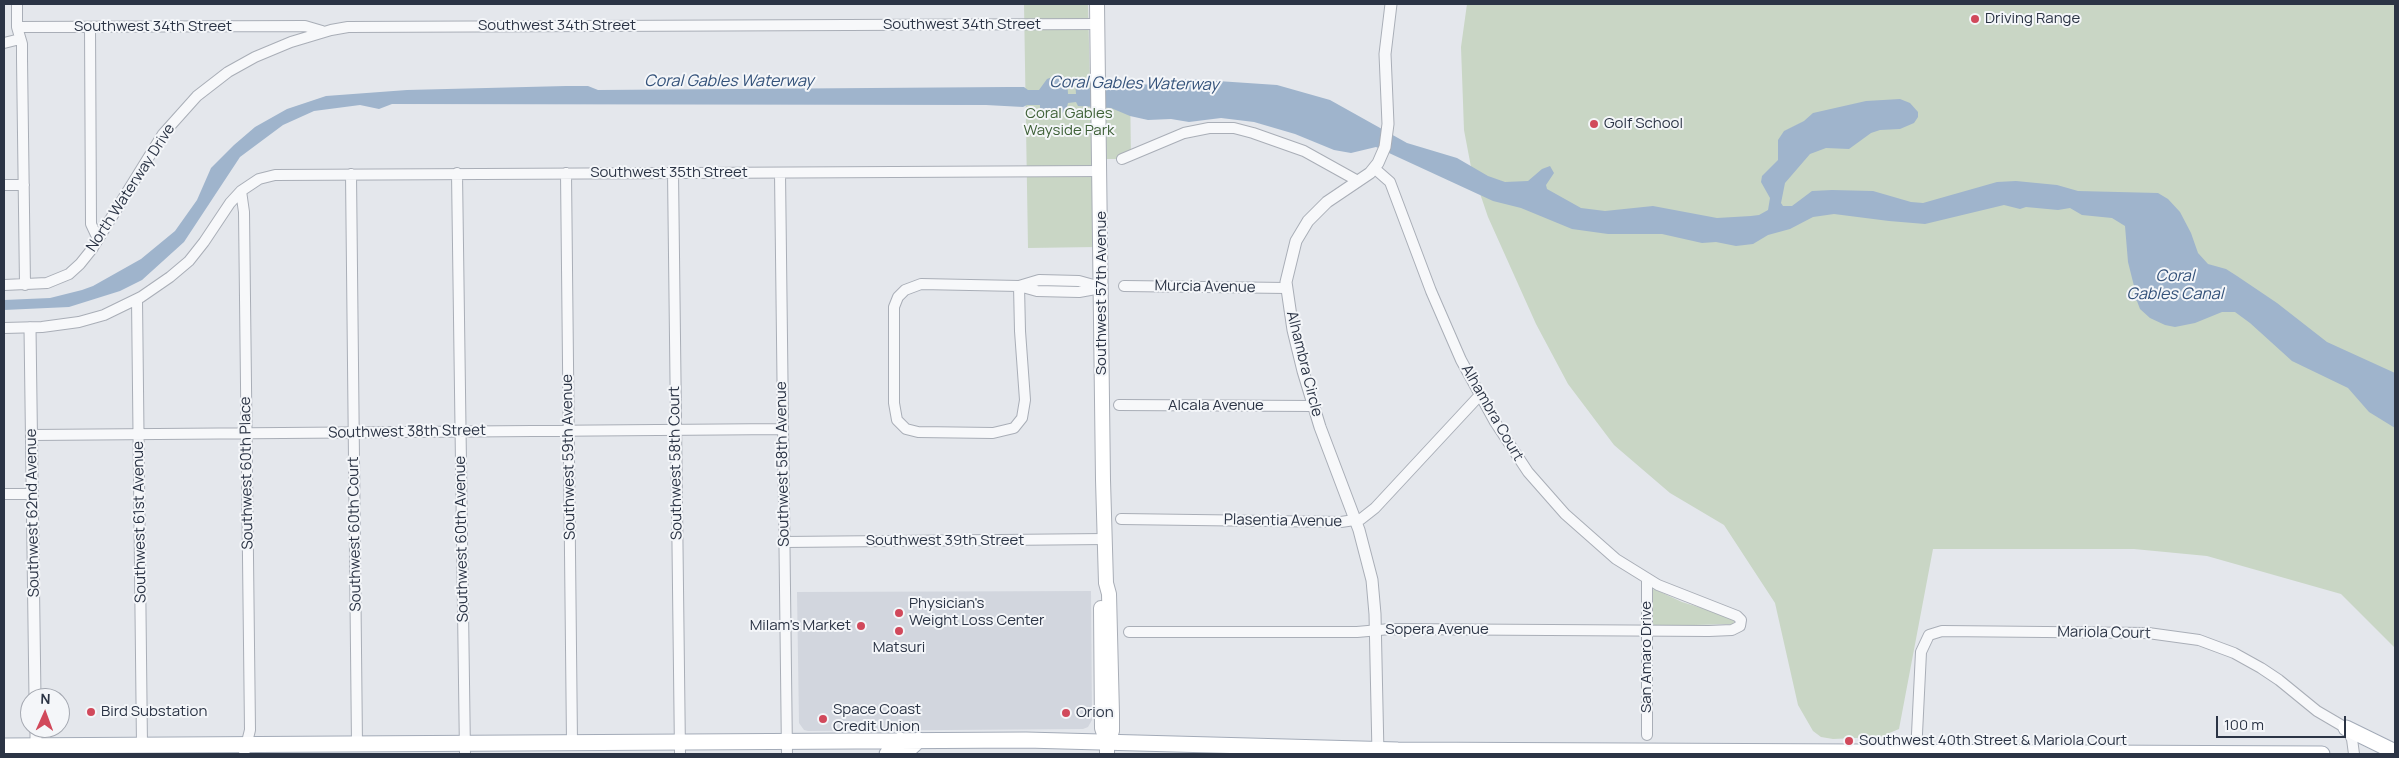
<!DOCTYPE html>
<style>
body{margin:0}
#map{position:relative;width:2399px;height:758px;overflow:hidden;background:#e4e7ec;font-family:Manrope,sans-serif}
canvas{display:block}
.frame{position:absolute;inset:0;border:5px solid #2b3445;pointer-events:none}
.north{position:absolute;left:20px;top:688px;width:50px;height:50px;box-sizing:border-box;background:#f4f6f9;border:1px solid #a4a8b1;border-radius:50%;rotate:2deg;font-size:14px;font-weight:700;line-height:20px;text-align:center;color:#2b3445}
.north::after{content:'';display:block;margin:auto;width:18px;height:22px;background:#d1495b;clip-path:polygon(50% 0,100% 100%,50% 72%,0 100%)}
.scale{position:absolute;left:2216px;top:716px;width:130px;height:22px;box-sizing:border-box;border:2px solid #2b3445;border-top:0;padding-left:6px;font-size:15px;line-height:18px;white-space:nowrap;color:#2b3445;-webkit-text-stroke:4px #f4f6f9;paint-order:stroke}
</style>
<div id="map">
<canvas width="2399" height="758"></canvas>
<div class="frame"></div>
<div class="north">N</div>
<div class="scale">100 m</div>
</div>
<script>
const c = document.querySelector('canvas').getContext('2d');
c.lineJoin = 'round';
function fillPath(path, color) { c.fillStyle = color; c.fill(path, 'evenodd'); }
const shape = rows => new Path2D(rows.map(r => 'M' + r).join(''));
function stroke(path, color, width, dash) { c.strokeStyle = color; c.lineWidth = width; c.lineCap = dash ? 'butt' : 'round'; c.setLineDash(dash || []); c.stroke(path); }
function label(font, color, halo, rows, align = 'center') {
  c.font = font + ' Manrope,sans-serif'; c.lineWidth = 4; c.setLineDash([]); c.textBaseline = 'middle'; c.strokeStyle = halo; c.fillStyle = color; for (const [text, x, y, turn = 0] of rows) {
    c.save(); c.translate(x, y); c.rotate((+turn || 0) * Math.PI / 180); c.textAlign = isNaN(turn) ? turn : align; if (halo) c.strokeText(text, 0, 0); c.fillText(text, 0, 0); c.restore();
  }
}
fillPath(shape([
 [1091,591,1092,720,1088,727,1083,729,808,731,804,730,799,723,797,592]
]), '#d2d6de');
fillPath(shape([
 [1024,4,1088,4,1090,84,1130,84,1131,159,1093,159,1096,247,1028,248],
 [1467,4,2395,4,2395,648,2341,594,2207,556,2134,549,1933,549,1899,729,1880,737,1833,739,1821,737,1813,731,1798,705,1775,603,1724,525,1670,493,1614,445,1568,384,1536,324,1488,217,1471,167,1464,130,1461,47],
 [1654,589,1682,602,1731,617,1735,620,1733,624,1656,626,1651,623,1651,591]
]), '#c9d6c5');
fillPath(shape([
 [1055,76,1067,78,1068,94,1076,94,1075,81,1088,88,1154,84,1162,81,1188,79,1277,85,1330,100,1407,143,1457,158,1488,176,1505,182,1528,181,1542,169,1550,166,1554,173,1546,185,1547,189,1581,208,1605,211,1653,206,1717,218,1751,216,1759,215,1768,210,1770,198,1761,182,1762,176,1778,160,1778,140,1784,131,1804,121,1813,113,1866,101,1900,99,1910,103,1918,112,1918,117,1914,123,1900,129,1880,130,1871,133,1849,149,1826,148,1810,154,1785,183,1781,203,1783,206,1792,206,1812,191,1832,190,1873,191,1911,202,1923,203,1997,182,2016,181,2057,185,2078,191,2158,193,2168,199,2180,212,2191,233,2198,253,2208,264,2226,269,2237,276,2277,303,2327,342,2395,373,2395,428,2369,412,2348,388,2292,361,2250,323,2235,312,2222,312,2195,323,2175,327,2165,325,2150,318,2140,309,2137,301,2134,299,2136,294,2128,262,2125,226,2112,218,2082,215,2070,208,2058,210,2026,207,2020,209,2004,205,1925,224,1889,221,1834,214,1813,217,1790,229,1768,235,1753,244,1736,246,1716,242,1702,243,1662,234,1608,234,1572,229,1521,208,1493,201,1376,147,1351,153,1334,150,1295,134,1254,122,1221,118,1189,122,1171,119,1148,120,1130,116,1111,108,1078,106,1076,102,1068,103,1066,111,1060,114,1040,109,1040,105,1027,105,1023,107,986,105,392,104,379,109,360,105,314,111,283,125,240,157,184,242,142,280,120,291,69,307,4,310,4,300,50,298,82,290,93,286,141,259,175,231,197,200,211,168,234,145,255,127,287,109,326,96,407,90,566,86,588,86,598,90,1008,87,1024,87,1028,90,1039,90,1047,79]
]), '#9fb4cc');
const minor = shape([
 [17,4,17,27,22,44,22,59,25,285],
 [17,27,305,26,322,31],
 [90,27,91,224,98,239],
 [4,43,20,39],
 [1122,159,1184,133,1209,128,1234,128,1253,133,1304,151,1358,181],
 [673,172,680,754],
 [457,173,465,754],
 [566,173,572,742],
 [780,173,787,754],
 [351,174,357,744],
 [4,185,24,185],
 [241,191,244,212,250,730,244,754],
 [921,284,1019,286,1020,331,1025,400,1022,418,1014,428,993,433,918,432,906,429,897,420,894,403,894,307,898,297,905,290,921,284],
 [4,285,47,283,69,274,80,264,92,249,163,134,197,96,228,72,255,57,291,42,331,30,348,27,1097,24],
 [1019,286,1039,280,1079,281,1101,287],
 [1019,286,1037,291,1079,292,1101,288],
 [1124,286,1287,288],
 [137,299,142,746],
 [4,328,42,327,79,322,104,315,141,297,170,277,189,261,204,242,230,203,241,191,259,179,275,175,1101,171],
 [1119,405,1313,406],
 [32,435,783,429],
 [4,494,32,494],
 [1121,519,1341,522,1361,519,1375,508,1480,395],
 [784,542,1106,539],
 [1647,579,1647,735],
 [1129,632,1357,632,1390,629,1709,631,1732,630,1740,626,1741,620,1737,616,1658,585,1616,559,1565,514,1528,472,1495,422,1461,360,1431,291,1390,182,1374,168],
 [1916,754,1921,652,1929,635,1942,631,2148,633,2199,640,2234,653,2261,668,2279,680,2317,711,2346,728,2352,739,2354,754]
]);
const tertiary = shape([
 [30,328,35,698],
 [36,728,36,754],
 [1378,754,1375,614,1372,580,1359,530,1320,427,1303,371,1293,330,1286,282,1296,241,1308,221,1327,202,1370,173,1378,163,1385,147,1388,124,1385,54,1391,4]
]);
const secondary = shape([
 [1097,4,1103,480,1106,583,1109,594,1112,714,1112,731,1107,743],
 [1101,608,1102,728,1107,743,1107,754]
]);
const primary = shape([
 [2346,728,2395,752],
 [4,746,1026,740,1398,750,2322,754],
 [887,754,900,740],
 [904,754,919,740]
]);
stroke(minor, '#a9aeb7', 12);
stroke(tertiary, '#a9aeb7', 13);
stroke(secondary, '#a9aeb7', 16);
stroke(primary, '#a3abb8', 17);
stroke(minor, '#f7f8fa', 10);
stroke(tertiary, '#f7f8fa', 11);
stroke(secondary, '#fff', 14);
stroke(primary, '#fff', 15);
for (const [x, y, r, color] of [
 [1975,19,5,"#d1495b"],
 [1594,124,5,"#d1495b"],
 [899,613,5,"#d1495b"],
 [861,626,5,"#d1495b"],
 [899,631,5,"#d1495b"],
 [91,712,5,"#d1495b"],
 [1066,713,5,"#d1495b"],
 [823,719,5,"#d1495b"],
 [1849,741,5,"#d1495b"]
]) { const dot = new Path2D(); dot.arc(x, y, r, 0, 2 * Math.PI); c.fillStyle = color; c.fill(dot); stroke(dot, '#f4f6f9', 2); }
label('15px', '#2b3445', '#f4f6f9', [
 ["Driving Range",1985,19],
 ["Golf School",1604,124],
 ["Physician's",909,604],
 ["Weight Loss Center",909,621],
 ["Milam's Market",851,626,"right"],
 ["Matsuri",899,648,"center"],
 ["Space Coast",833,710],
 ["Credit Union",833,727],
 ["Bird Substation",101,712],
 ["Orion",1076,713],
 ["Southwest 40th Street & Mariola Court",1859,741]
], 'left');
label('15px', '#2b3445', '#f4f6f9', [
 ["Southwest 34th Street",962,25],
 ["Southwest 34th Street",557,26],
 ["Southwest 34th Street",153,27],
 ["Southwest 35th Street",669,173],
 ["North Waterway Drive",131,188,-57],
 ["Murcia Avenue",1205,287,1],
 ["Southwest 57th Avenue",1102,293,-90],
 ["Alhambra Circle",1304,364,76],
 ["Alcala Avenue",1216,406],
 ["Alhambra Court",1492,413,60],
 ["Southwest 38th Street",407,432,-1],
 ["Southwest 59th Avenue",569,457,-91],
 ["Southwest 58th Court",676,463,-91],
 ["Southwest 58th Avenue",783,464,-91],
 ["Southwest 60th Place",247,473,-91],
 ["Southwest 62nd Avenue",33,513,-91],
 ["Plasentia Avenue",1283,521,1],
 ["Southwest 61st Avenue",140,522,-91],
 ["Southwest 60th Court",355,534,-91],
 ["Southwest 60th Avenue",462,539,-91],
 ["Southwest 39th Street",945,541],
 ["Sopera Avenue",1437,630],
 ["Mariola Court",2104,633,1],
 ["San Amaro Drive",1647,657,-90]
]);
label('15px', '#3f6138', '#f4f6f9', [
 ["Coral Gables",1069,114],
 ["Wayside Park",1069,131]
]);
label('italic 16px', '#34527a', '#f4f6f9', [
 ["Coral Gables Waterway",729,82],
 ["Coral Gables Waterway",1134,84,1],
 ["Coral",2175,277],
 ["Gables Canal",2175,295]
]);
</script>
